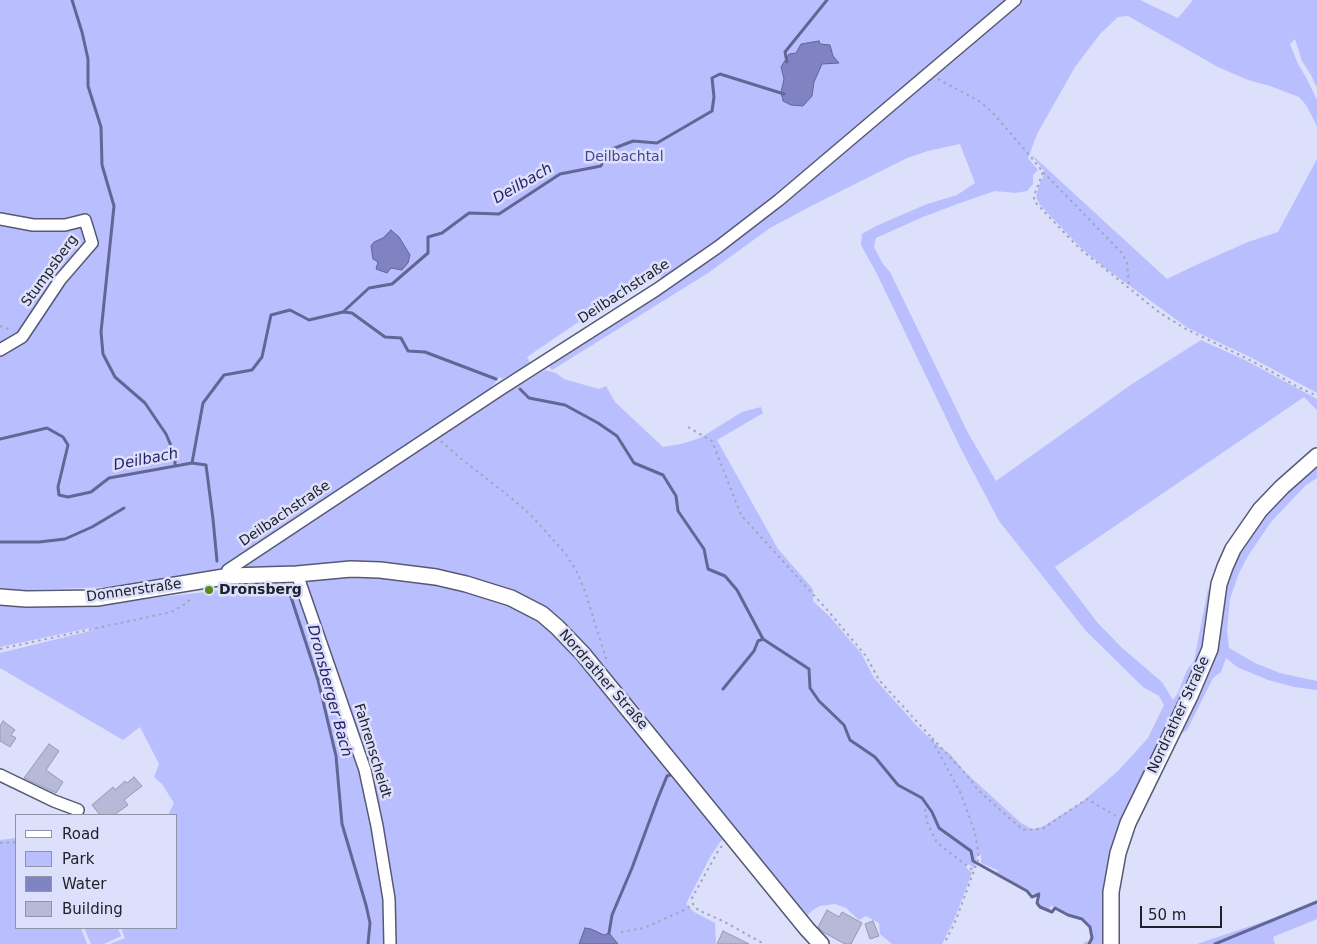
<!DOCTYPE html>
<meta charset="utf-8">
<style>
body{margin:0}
#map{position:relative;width:1317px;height:944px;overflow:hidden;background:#dde0fa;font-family:"DejaVu Sans",sans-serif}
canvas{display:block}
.legend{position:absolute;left:15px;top:814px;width:162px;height:115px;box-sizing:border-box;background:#dde0fa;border:1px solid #9194a8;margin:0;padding:6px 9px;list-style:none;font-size:15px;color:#20212c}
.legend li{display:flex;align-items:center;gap:10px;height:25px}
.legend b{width:25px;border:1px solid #9194a8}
.scale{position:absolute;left:1140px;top:906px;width:82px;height:22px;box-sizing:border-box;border:2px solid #20212c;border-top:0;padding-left:6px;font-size:15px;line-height:18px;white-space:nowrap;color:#20212c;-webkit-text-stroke:4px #dde0fa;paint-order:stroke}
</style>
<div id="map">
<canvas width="1317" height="944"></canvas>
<ul class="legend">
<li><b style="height:6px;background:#fff"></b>Road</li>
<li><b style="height:14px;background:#b9bffe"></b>Park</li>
<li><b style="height:14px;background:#7f83c2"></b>Water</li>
<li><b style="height:14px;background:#b6bad8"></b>Building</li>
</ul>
<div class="scale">50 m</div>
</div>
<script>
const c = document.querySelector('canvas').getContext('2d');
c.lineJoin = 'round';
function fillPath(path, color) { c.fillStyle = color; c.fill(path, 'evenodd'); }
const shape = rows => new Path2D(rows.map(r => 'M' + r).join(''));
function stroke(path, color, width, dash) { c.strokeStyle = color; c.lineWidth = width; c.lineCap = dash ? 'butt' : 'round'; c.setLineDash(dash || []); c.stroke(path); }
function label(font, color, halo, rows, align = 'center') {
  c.font = font + ' "DejaVu Sans",sans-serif'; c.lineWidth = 5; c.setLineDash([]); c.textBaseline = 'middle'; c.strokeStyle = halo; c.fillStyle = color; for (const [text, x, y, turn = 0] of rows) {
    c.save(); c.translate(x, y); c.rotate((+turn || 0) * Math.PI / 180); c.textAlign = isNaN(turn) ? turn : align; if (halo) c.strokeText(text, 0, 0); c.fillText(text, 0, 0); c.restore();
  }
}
fillPath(shape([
 [0,0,1008,0,775,196,712,245,663,280,655,270,527,357,531,365,502,379,500,377,487,392,221,568,203,574,113,587,25,590,0,588],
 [1022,0,1140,0,1178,18,1193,0,1317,0,1317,88,1311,75,1302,61,1295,39,1290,44,1298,64,1307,79,1317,100,1317,126,1306,105,1299,97,1270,86,1248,80,1218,67,1128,16,1118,17,1100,34,1075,67,1037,134,1030,153,1167,279,1196,265,1248,242,1278,232,1317,159,1317,393,1250,357,1188,328,1105,268,1080,247,1040,205,1036,197,1039,185,1045,172,1030,153,1028,158,1038,170,1033,175,1033,184,1027,191,1015,193,995,191,960,203,923,217,876,238,874,247,883,264,890,272,968,433,996,481,1132,384,1201,340,1247,361,1317,399,1317,410,1304,397,1055,567,1097,622,1121,647,1162,682,1173,700,1178,693,1187,670,1194,661,1208,589,1213,591,1203,649,1184,695,1128,809,1105,944,1083,944,1086,941,1091,943,1093,938,1091,927,1083,918,1069,914,1055,907,1051,906,1049,909,1041,906,1038,903,1041,893,1032,894,1028,890,996,872,999,871,981,863,981,854,978,854,974,868,968,864,965,866,972,873,954,920,942,944,892,944,880,934,879,923,866,916,859,920,846,908,835,904,820,906,813,910,805,918,585,650,498,588,296,568,245,568,246,564,471,414,545,370,556,373,564,379,599,389,606,386,615,402,663,447,681,444,700,438,742,412,761,407,763,413,717,440,778,549,813,589,813,601,830,617,861,653,874,678,917,726,937,745,950,754,965,772,1021,823,1032,829,1042,827,1082,802,1119,770,1148,738,1164,705,1159,696,1143,687,1086,631,999,521,962,451,877,274,861,245,862,234,876,226,927,204,957,195,975,183,960,144,928,151,907,158,815,204,770,228,708,273,557,367,552,370,548,366,659,293,937,71],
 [1317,465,1317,478,1306,485,1271,522,1248,556,1239,573,1230,599,1227,631,1229,648,1255,663,1280,673,1317,681,1317,690,1294,687,1268,680,1237,667,1226,658,1221,672,1213,678,1187,730,1183,733,1180,731,1218,645,1217,634,1225,587,1232,569,1240,554,1270,510,1286,492],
 [323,575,404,577,495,598,539,619,578,657,726,837,720,842,709,859,686,904,694,912,715,923,716,944,394,944,381,823,304,577],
 [286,583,295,584,361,770,386,900,387,944,110,944,125,938,121,928,176,928,176,815,168,815,174,803,162,784,154,777,159,764,140,727,123,740,0,668,0,653,94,630,90,628,0,647,0,603,98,604],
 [16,838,16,928,81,928,87,944,0,944,0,840],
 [1317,900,1317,919,1273,937,1275,944,1197,944,1271,919],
 [84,928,118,928,121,936,104,944,91,944]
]), '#b9bffe');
const water = shape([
 [819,41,820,44,830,45,833,56,839,63,822,64,814,82,812,96,803,106,791,105,783,101,781,92,784,79,781,67,789,54,796,53,801,44,819,41],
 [391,230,399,237,410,255,408,263,402,270,391,268,387,273,376,269,378,262,373,259,371,246,374,242,383,238,391,230],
 [585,928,591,929,604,935,609,933,618,944,579,944,585,928]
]);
fillPath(water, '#7f83c2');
stroke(water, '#626695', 1);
stroke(shape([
 [72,0,82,32,88,59,88,86,101,127,102,165,114,206,101,332,103,354,115,377,145,403,166,434,175,455,175,466],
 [787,62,785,52,827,0],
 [343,312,352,313,385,337,401,338,408,351,425,352,496,379],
 [520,389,529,398,565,405,598,423,617,436,634,463,663,475,676,496,678,511,704,549,708,569,725,576,737,590,763,639,809,669,810,688,819,701,844,725,850,740,875,757,898,785,922,798,932,812,939,828,971,851,973,861,1027,891,1032,897,1039,894,1037,903,1040,907,1052,912,1055,908,1068,915,1082,919,1090,927,1092,938,1089,944],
 [0,439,47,428,63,437,68,445,58,487,59,495,68,497,91,492,109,478,192,463,203,403,224,375,252,370,262,357,271,315,290,310,309,320,343,312,369,288,392,284,428,253,428,237,442,233,469,213,499,214,560,174,601,166,607,151,633,141,657,143,712,111,714,97,712,78,720,74,784,94],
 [192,463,206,465,213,519,217,561],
 [0,542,39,542,65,539,92,527,124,508],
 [289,591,318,680,336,756,342,824,366,905,370,923,368,944],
 [723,689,754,651,758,641,763,639],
 [609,933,612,915,632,868,658,798,667,776,673,774],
 [1215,944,1317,902]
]), '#626695', 3);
const building = shape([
 [3,721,15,730,11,735,16,738,10,747,0,741,0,726,3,721],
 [49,744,59,751,46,770,63,782,56,793,24,778,49,744],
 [134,777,142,786,124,800,128,805,114,815,100,815,92,805,113,787,115,790,125,781,127,783,134,777],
 [827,910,839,917,842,912,862,923,851,944,845,944,823,932,818,927,827,910],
 [873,921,879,936,870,939,865,924,873,921],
 [723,931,749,944,717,944,723,931]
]);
fillPath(building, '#b6bad8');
stroke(building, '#9598b6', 1);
const minor = shape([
 [0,219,33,225,65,225,85,220,92,243,60,280,22,337,0,350],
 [297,574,365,770,377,826,389,899,390,944],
 [230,576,228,570,501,389,656,290,718,247,779,200,1015,0],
 [0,775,54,801,78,810]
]);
const major = shape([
 [0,597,26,599,97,598,230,576,297,574,351,569,380,570,436,577,466,584,511,598,542,614,557,627,583,654,807,929,821,944],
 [1111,944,1111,892,1118,853,1128,823,1190,696,1210,649,1219,584,1225,567,1233,549,1260,510,1282,487,1317,456]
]);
stroke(minor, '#575974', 14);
stroke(major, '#575974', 18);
stroke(shape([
 [938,79,979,101,992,112,1030,156,1043,172,1034,196,1034,201,1079,248,1160,313,1186,329,1248,359,1274,373,1296,386,1317,396],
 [1043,172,1121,252,1127,262,1129,288],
 [0,326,11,330],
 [688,427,712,441,741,515,830,613,866,656,879,680,930,736,961,794,975,833,979,857,956,920,944,944],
 [441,441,459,457,510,497,530,514,565,553,576,570,585,591,607,662],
 [0,649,171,612,187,603,192,596],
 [932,738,966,774,978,790,1023,830,1042,829,1087,799,1116,816],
 [925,809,927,822,937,843,974,871],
 [0,843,16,842],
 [722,846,718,851,692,898,693,904,698,910,723,921,764,944],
 [621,932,644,928,684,910,693,904]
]), '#a2a4b9', 2, [2.5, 4]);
stroke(minor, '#fff', 11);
stroke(major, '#fff', 15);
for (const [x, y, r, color] of [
 [209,590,5,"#5b891b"]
]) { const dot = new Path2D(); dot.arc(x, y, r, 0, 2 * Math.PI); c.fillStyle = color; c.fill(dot); stroke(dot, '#dde0fa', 2); }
label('14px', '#474694', '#dde0fa', [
 ["Deilbachtal",624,157]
]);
label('14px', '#20212c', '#dde0fa', [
 ["Stumpsberg",50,271,-54],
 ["Deilbachstraße",624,292,-33],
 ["Deilbachstraße",285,514,-34],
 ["Donnerstraße",134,591,-8],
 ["Nordrather Straße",603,680,49],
 ["Nordrather Straße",1179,715,-65],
 ["Fahrenscheidt",372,751,73]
]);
label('bold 14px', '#20212c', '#dde0fa', [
 ["Dronsberg",219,590]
], 'left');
label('italic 15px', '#251d68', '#dde0fa', [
 ["Deilbach",523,184,-30],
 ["Deilbach",146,460,-11],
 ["Dronsberger Bach",329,691,75]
]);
</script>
